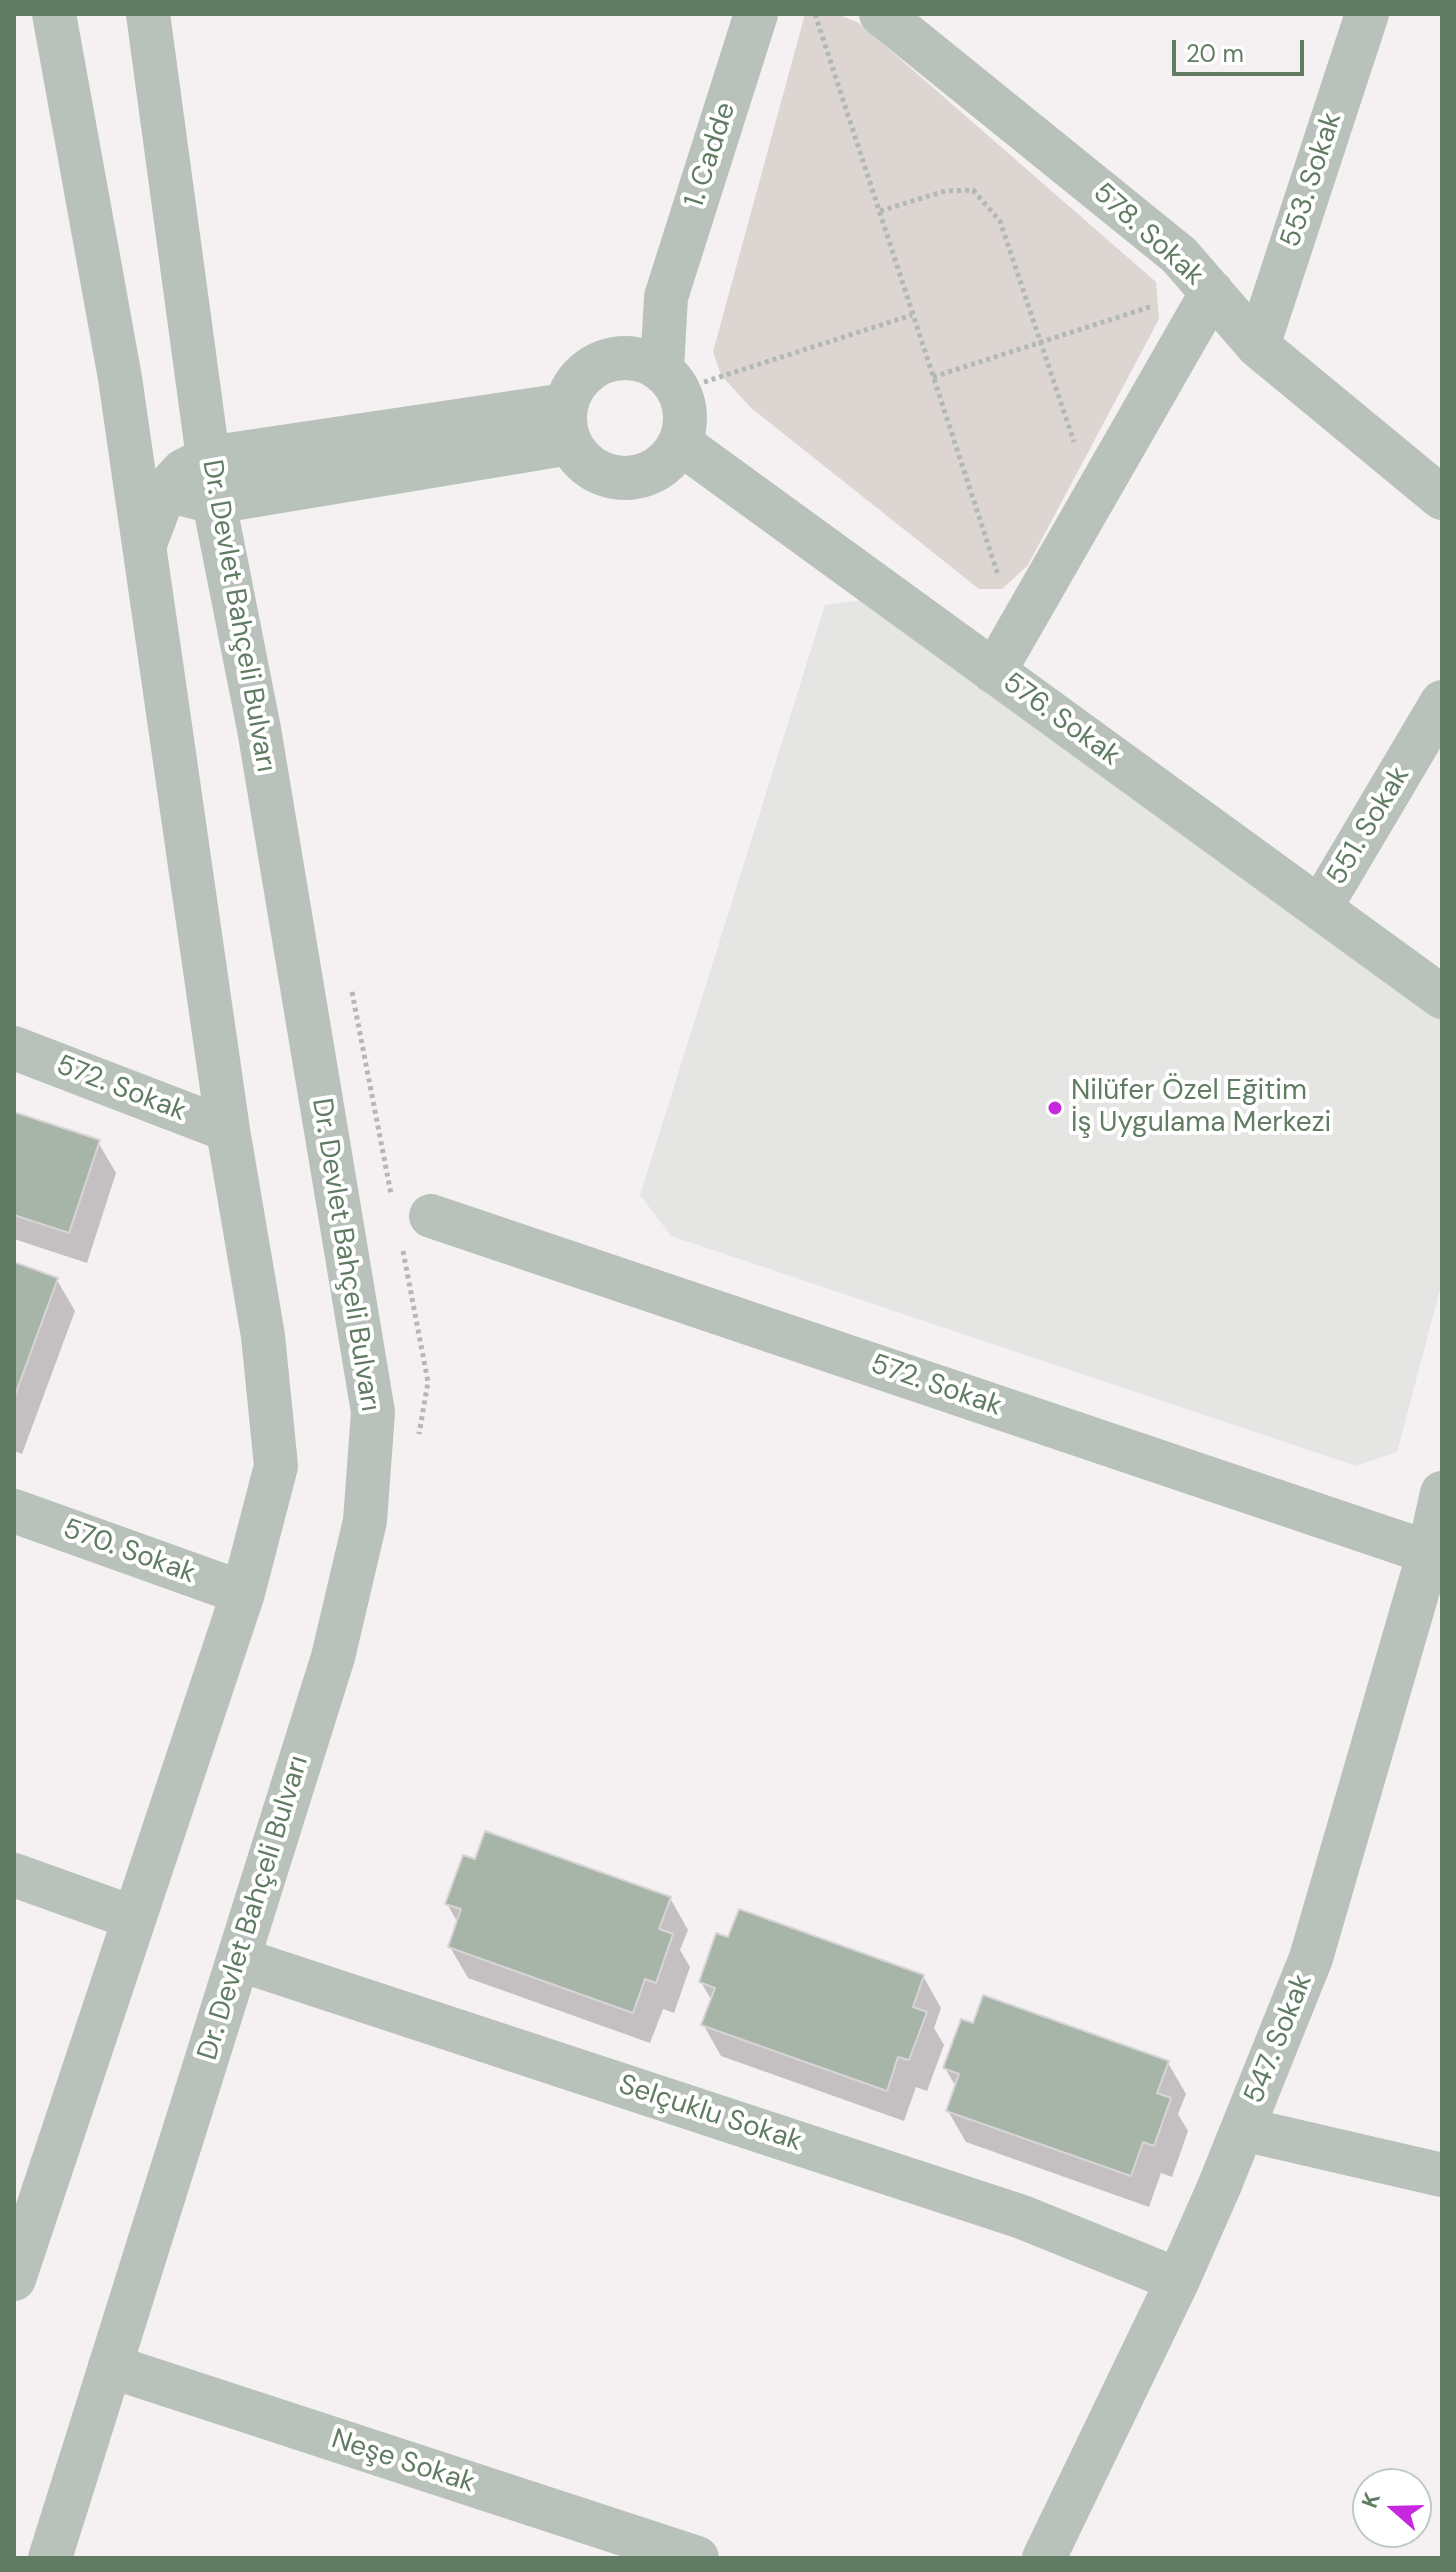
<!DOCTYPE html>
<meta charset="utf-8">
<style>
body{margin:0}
#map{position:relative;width:1456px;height:2572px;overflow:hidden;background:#f5f1f3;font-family:"DM Sans",sans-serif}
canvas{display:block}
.frame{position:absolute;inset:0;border:16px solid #617c63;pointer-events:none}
.north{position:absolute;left:1352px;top:2468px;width:80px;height:80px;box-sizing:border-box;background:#fff;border:2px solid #c0cbc1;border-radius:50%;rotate:290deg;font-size:22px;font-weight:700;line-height:32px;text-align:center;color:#617c63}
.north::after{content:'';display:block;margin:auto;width:28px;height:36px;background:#c628de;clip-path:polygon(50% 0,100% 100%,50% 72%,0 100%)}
.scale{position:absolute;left:1172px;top:40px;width:132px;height:36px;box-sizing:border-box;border:4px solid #617c63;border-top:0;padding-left:10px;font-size:24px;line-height:28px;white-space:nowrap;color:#617c63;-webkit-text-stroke:6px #fff;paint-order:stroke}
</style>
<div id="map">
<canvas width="1456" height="2572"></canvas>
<div class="frame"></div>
<div class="north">K</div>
<div class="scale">20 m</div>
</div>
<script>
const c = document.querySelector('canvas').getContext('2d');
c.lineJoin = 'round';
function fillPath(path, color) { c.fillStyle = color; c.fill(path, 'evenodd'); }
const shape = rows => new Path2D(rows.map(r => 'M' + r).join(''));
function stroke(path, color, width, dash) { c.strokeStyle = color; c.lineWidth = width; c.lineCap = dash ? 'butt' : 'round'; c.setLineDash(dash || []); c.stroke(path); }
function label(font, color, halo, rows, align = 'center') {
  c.font = font + ' "DM Sans",sans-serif'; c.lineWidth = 8; c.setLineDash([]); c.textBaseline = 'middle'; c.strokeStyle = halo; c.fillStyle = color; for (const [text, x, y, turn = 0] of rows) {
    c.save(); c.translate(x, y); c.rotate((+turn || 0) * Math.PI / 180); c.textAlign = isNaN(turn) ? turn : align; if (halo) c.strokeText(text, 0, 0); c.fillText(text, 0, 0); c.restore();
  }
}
fillPath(shape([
 [863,600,1189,833,1442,1020,1442,1282,1397,1452,1356,1466,671,1236,640,1195,825,605]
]), '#e5e5e4');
fillPath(shape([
 [805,14,837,14,859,23,1156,282,1159,319,1028,565,1002,589,979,589,750,407,721,375,713,352]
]), '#dcd5d2');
fillPath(shape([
 [14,1114,98,1142,116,1173,87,1263,14,1239],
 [14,1264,57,1280,75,1311,22,1454,14,1451],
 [670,1898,688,1930,680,1950,690,1967,674,2013,663,2009,650,2043,468,1978,450,1947,458,1923,447,1904],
 [923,1976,941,2008,934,2028,944,2045,927,2091,916,2087,904,2121,721,2056,703,2024,712,2001,701,1982],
 [1168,2063,1186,2094,1178,2114,1188,2131,1172,2177,1161,2173,1149,2207,966,2142,948,2111,956,2087,945,2068]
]), '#0003');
const building = shape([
 [14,1112,100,1140,69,1233,14,1215,14,1112],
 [14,1262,58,1278,14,1398,14,1262],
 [485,1831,671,1897,659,1929,673,1934,656,1983,645,1979,633,2013,448,1947,461,1909,445,1904,463,1855,475,1859,485,1831],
 [739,1909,924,1975,913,2007,927,2012,909,2060,898,2057,887,2091,701,2025,715,1988,699,1982,716,1933,728,1937,739,1909],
 [983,1995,1169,2061,1157,2093,1171,2098,1154,2146,1143,2142,1131,2176,946,2111,959,2074,943,2068,961,2019,973,2023,983,1995]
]);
fillPath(building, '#a7b4a8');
stroke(building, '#d6d4d5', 2);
stroke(shape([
 [815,14,998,575],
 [880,211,945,191,973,190,1000,221,1074,442],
 [933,377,1153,306],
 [704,382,912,315],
 [352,992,391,1194],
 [403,1251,428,1382,419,1434]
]), '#b2b9b2', 5, [4, 4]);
stroke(shape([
 [881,14,1179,255,1258,346,1442,498],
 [1258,346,1367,14],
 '565 418a60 60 0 1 1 120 0a60 60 0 1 1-120 0Z',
 [662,369,666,297,756,14],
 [680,443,1442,997],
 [186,495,214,502,570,443],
 [145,544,160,504,171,484,183,471,208,458,565,405],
 [994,672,1212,292],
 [1320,908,1442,702],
 [14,1048,228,1130],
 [431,1216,1442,1557],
 [14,1511,243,1593],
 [14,1875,134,1918],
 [238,1959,1022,2217,1178,2280],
 [1243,2129,1442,2175],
 [14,2279,243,1593,276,1466,263,1336,228,1130,120,378,54,14],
 [110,2366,697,2558],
 [50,2558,333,1657,365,1521,373,1412,259,729,214,502,148,14],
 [1044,2558,1178,2280,1219,2187,1311,1958,1429,1552,1442,1493]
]), '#b9c2ba', 44);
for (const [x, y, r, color] of [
 [1055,1108,8,"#c628de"]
]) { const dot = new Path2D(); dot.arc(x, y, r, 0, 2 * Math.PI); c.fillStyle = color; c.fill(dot); stroke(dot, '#fff', 3); }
label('28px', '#617c63', '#fff', [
 ["1. Cadde",711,155,-72],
 ["553. Sokak",1312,180,-72],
 ["578. Sokak",1148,235,42],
 ["Dr. Devlet Bahçeli Bulvarı",238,616,80],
 ["576. Sokak",1061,720,36],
 ["551. Sokak",1369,826,-59],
 ["572. Sokak",121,1089,21],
 ["Dr. Devlet Bahçeli Bulvarı",345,1255,81],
 ["572. Sokak",936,1386,19],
 ["570. Sokak",129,1552,20],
 ["Dr. Devlet Bahçeli Bulvarı",254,1908,-73],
 ["547. Sokak",1279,2039,-68],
 ["Selçuklu Sokak",710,2114,18],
 ["Neşe Sokak",403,2462,18]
]);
label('28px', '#617c63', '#fff', [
 ["Nilüfer Özel Eğitim",1071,1092],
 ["İş Uygulama Merkezi",1071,1124]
], 'left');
</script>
